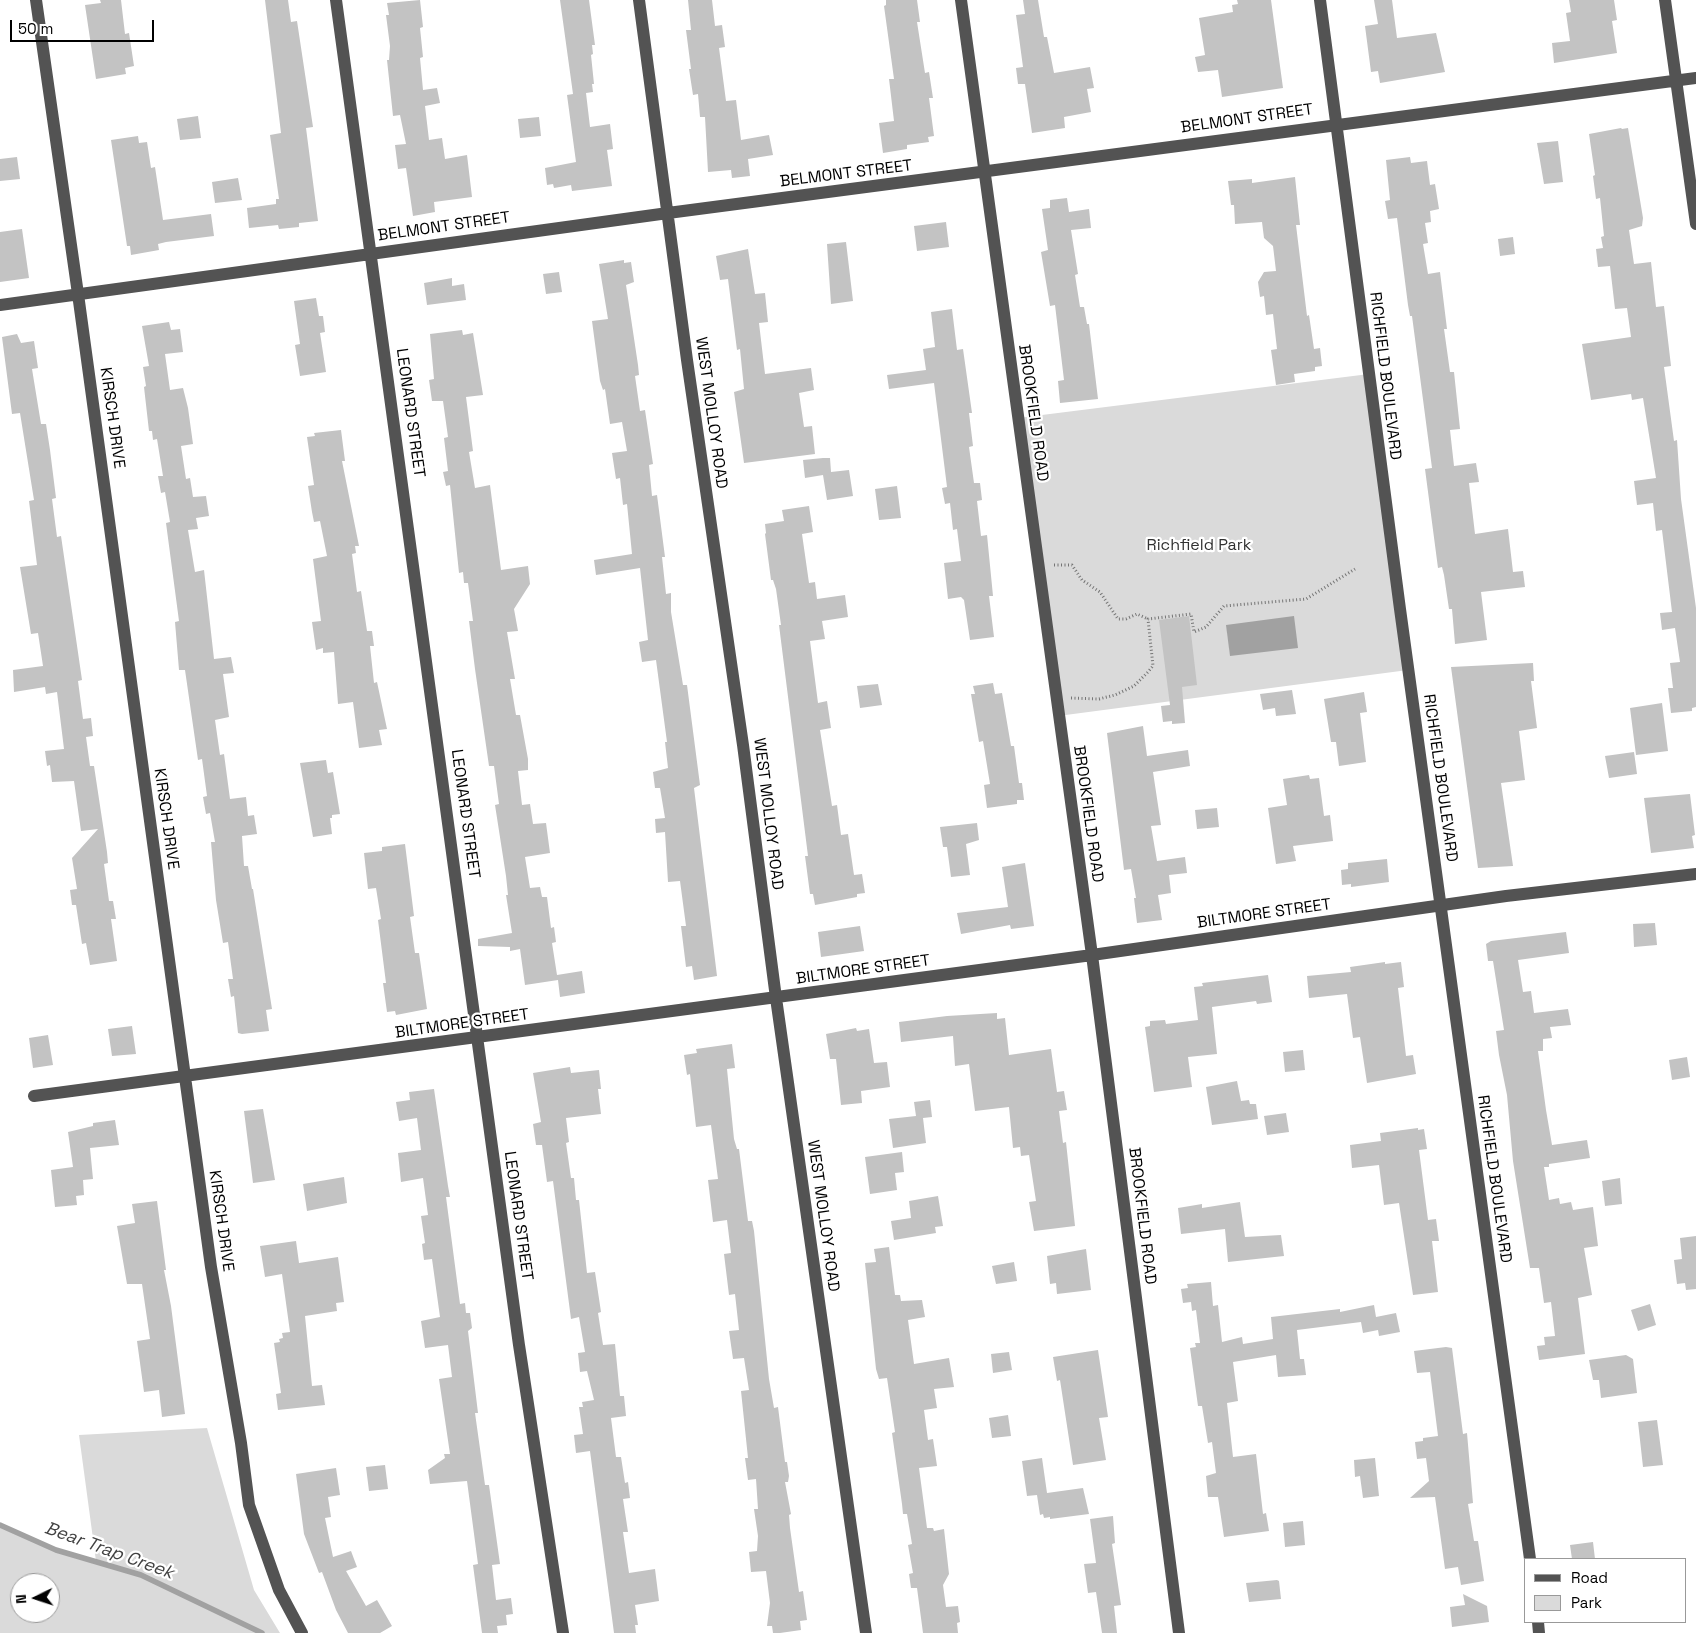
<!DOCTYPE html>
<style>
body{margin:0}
#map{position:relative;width:1696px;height:1633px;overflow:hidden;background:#fff;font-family:"Space Grotesk",sans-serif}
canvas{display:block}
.legend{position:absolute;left:1524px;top:1558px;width:162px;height:65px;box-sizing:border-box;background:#fff;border:1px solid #999;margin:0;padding:6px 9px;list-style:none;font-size:15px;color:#000}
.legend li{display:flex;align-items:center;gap:10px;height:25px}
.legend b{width:25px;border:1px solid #999}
.north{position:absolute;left:10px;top:1573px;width:50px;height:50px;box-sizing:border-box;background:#fff;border:1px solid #999;border-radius:50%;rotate:266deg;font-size:14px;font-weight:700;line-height:20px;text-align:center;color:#000}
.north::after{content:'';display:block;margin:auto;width:18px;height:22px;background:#000;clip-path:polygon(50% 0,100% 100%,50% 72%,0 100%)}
.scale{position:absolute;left:10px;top:20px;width:144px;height:22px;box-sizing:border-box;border:2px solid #000;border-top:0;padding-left:6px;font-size:15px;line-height:18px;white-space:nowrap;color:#000;-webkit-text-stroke:4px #fff;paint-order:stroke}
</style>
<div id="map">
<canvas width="1696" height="1633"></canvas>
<ul class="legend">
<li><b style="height:6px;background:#535353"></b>Road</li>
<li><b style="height:14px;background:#dadada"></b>Park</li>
</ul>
<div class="north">N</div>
<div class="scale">50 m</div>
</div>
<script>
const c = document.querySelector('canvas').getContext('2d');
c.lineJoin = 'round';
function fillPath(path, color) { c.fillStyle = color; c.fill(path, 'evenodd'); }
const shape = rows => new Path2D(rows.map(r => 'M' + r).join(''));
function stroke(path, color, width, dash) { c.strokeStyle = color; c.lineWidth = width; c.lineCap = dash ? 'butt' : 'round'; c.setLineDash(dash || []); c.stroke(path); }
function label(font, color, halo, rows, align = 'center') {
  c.font = font + ' "Space Grotesk",sans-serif'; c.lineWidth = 4.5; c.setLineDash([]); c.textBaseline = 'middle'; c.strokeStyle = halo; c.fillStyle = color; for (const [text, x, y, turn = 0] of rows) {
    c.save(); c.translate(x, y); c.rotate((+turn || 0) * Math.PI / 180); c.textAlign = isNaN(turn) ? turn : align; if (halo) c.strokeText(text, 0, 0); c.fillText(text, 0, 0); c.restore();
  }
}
fillPath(shape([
 [1369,374,1408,670,1058,716,1018,418],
 [207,1428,254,1590,280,1633,0,1633,0,1525,56,1550,96,1561,79,1435],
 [20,1583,50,1583,50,1613,20,1613]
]), '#dadada');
fillPath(shape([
 [1294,616,1298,648,1230,656,1226,625]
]), '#a1a1a1');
stroke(shape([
 [0,1525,56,1550,141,1575,262,1633]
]), '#a1a1a1', 5.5);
fillPath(shape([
 [100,0,121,0,125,34,129,33,134,66,125,68,126,74,96,79,85,5,101,3],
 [265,0,288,0,291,22,297,21,313,127,306,128,318,221,299,223,299,227,279,229,278,225,249,228,247,208,276,204,276,199,279,199,270,135,281,133],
 [420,0,423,27,420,28,423,57,420,58,423,90,437,88,440,103,425,106,429,140,442,138,445,159,467,155,472,197,434,202,435,212,413,216,406,168,398,169,395,145,406,144,400,115,393,116,387,60,389,60,390,46,386,15,389,15,387,3],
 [560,0,589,0,595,45,592,45,593,54,591,55,594,84,592,84,593,92,586,93,590,127,610,124,613,149,607,150,612,186,572,191,571,185,554,188,553,184,547,185,545,168,576,162,567,95,573,94],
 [688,0,712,0,715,26,722,25,725,47,719,48,726,101,736,100,741,140,769,135,773,155,748,159,750,176,732,178,731,170,708,172,705,117,700,117,698,94,693,95,689,69,691,69,686,30,691,30],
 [886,0,917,0,920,22,917,22,925,73,929,72,933,98,929,98,934,136,928,137,929,142,907,145,907,149,883,153,879,123,894,121,889,79,894,79,884,6,886,5],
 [1023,0,1038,0,1044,37,1047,37,1054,73,1090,67,1094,88,1087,89,1091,112,1064,117,1065,128,1032,133,1025,84,1018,84,1016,68,1023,67,1016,15,1025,14],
 [1237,0,1271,0,1283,88,1222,97,1218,70,1198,72,1195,57,1205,55,1199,18,1233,12,1232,5,1238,4],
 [1374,0,1392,0,1397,38,1436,33,1445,72,1380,83,1378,71,1371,72,1365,26,1378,24],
 [1569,0,1614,0,1617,20,1612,21,1617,53,1554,63,1552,43,1570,41,1566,13,1571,12],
 [198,116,201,138,180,140,177,119],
 [539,117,541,136,520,138,518,119],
 [1621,128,1622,129,1628,128,1643,218,1642,226,1629,230,1634,264,1651,262,1656,307,1664,306,1671,366,1664,367,1674,441,1677,440,1681,499,1696,608,1696,707,1692,708,1692,711,1671,713,1668,688,1673,688,1670,663,1680,662,1675,628,1662,630,1660,613,1672,612,1662,530,1656,531,1653,503,1637,505,1634,481,1656,478,1643,398,1632,400,1631,394,1591,400,1582,344,1631,337,1627,308,1615,309,1610,266,1598,267,1596,249,1603,248,1601,237,1604,236,1600,198,1596,199,1593,176,1595,175,1589,134],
 [138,136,139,143,147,142,151,168,155,167,163,220,211,214,214,236,166,242,158,244,159,250,131,255,130,246,127,246,111,140],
 [1558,141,1563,182,1544,184,1537,143],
 [17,157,20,179,0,181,0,159],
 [1410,157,1411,163,1427,161,1430,185,1435,184,1439,209,1430,211,1431,222,1425,223,1428,243,1423,244,1428,274,1440,272,1447,329,1444,329,1450,372,1454,372,1460,429,1450,430,1454,466,1476,463,1479,482,1469,483,1475,534,1508,529,1513,572,1523,571,1525,587,1481,592,1487,640,1455,644,1452,609,1449,609,1444,575,1442,567,1438,568,1425,469,1432,468,1412,316,1410,316,1408,305,1397,218,1388,219,1385,201,1390,200,1386,160],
 [1295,177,1300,225,1296,225,1307,316,1309,315,1314,349,1320,348,1322,366,1315,367,1315,371,1294,374,1295,382,1276,385,1271,350,1277,349,1273,314,1266,315,1264,296,1260,297,1258,282,1264,272,1276,271,1273,246,1264,238,1262,222,1235,224,1234,205,1231,205,1228,181,1252,179,1252,183],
 [238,178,242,200,215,203,212,182],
 [1067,198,1069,212,1089,209,1091,228,1071,230,1078,274,1075,275,1080,307,1084,307,1087,324,1089,324,1098,399,1060,403,1058,381,1064,380,1055,305,1050,306,1041,252,1048,250,1042,209,1050,208,1050,200],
 [946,222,949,247,917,251,914,226],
 [22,229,29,278,0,282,0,232],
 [1513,237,1515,254,1500,256,1498,239],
 [846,242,853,301,831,304,827,244],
 [748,249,755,294,765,293,768,322,759,323,765,374,811,368,814,390,799,393,804,427,812,426,815,454,744,463,734,392,744,389,740,349,737,350,728,279,720,280,716,256],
 [624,260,624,263,631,262,634,282,626,285,638,365,639,375,635,376,640,411,645,410,653,464,649,465,652,496,657,495,665,557,662,557,666,594,671,593,671,612,683,685,687,685,700,785,694,788,717,976,694,980,692,966,686,967,681,926,686,926,680,881,668,882,665,832,656,833,655,819,665,818,660,788,655,788,653,772,668,768,665,742,667,742,656,660,642,662,639,642,648,640,640,568,596,575,594,560,632,554,627,504,623,505,620,478,616,479,612,453,627,451,622,422,610,424,605,389,603,390,600,381,592,321,608,319,599,264],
 [559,272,562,292,546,294,543,274],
 [452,278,452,286,464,284,466,300,427,305,424,283],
 [316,298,319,316,323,316,325,332,320,333,326,372,300,376,295,345,300,344,294,301],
 [952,309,957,350,963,349,972,413,969,413,973,446,969,447,974,483,980,483,982,500,977,501,981,536,987,535,993,596,989,596,994,637,970,640,964,600,961,597,948,599,944,563,961,561,957,529,953,530,950,503,945,504,942,488,947,487,934,383,889,389,887,375,926,370,923,349,935,347,931,312],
 [169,322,171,330,180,329,183,352,165,354,170,390,183,388,188,408,193,444,181,446,186,479,190,478,193,497,206,496,209,516,196,518,198,529,188,530,195,572,204,570,214,659,231,657,234,673,223,674,229,717,215,720,220,755,224,754,230,799,246,797,248,816,254,815,257,834,242,836,244,866,248,866,252,889,253,889,272,1009,266,1010,269,1031,242,1034,238,1033,234,996,231,997,228,979,233,979,228,942,223,943,216,900,211,842,215,842,210,813,206,814,203,797,207,796,202,759,198,760,185,670,179,670,175,622,179,621,166,523,170,522,165,492,161,493,158,476,163,476,157,439,153,440,152,431,149,431,144,387,146,386,143,367,149,366,142,326],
 [462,330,463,335,473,333,483,395,466,397,473,451,469,452,475,488,490,485,501,570,528,566,530,584,514,609,518,631,507,632,515,679,510,679,516,715,520,715,528,759,528,770,518,771,522,805,530,804,533,824,546,823,550,853,525,857,530,888,540,887,542,897,547,897,551,928,554,927,556,942,552,943,557,975,582,971,585,993,560,997,558,980,525,985,520,949,510,951,510,947,478,946,478,939,512,933,506,895,508,895,506,876,495,805,499,804,494,766,489,766,475,669,469,621,473,621,468,583,464,583,463,572,459,573,450,485,446,486,443,472,448,471,444,438,448,437,443,401,432,401,429,380,434,379,430,334],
 [17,334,21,343,34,341,38,368,32,369,41,424,46,424,50,450,56,498,52,499,57,537,61,536,74,625,82,680,78,681,83,719,91,718,93,736,86,737,90,766,94,766,107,852,108,863,104,864,109,901,113,901,116,919,111,919,117,961,90,965,86,943,82,944,76,905,72,905,70,890,77,889,72,858,98,829,81,831,74,781,52,782,50,765,47,766,45,751,64,749,57,692,46,694,45,687,14,692,13,670,43,666,38,633,31,634,20,567,37,565,29,501,34,500,20,413,12,414,2,337],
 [341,430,345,461,342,461,359,546,355,546,356,553,352,554,357,592,361,591,367,631,372,631,374,646,370,646,374,683,377,682,387,729,379,730,382,745,359,748,353,702,338,704,334,652,323,653,323,648,316,650,312,622,321,621,313,559,327,556,320,521,314,522,312,512,308,486,314,485,307,437,315,436,314,433],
 [823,458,830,458,831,472,849,470,853,496,827,500,823,475,805,478,803,460],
 [897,486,901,518,879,520,875,489],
 [809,506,813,532,802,534,809,583,815,582,817,599,845,595,848,617,822,621,825,639,810,641,818,703,827,701,831,728,820,730,832,806,837,805,841,835,848,834,854,875,862,874,865,893,857,894,857,897,815,905,813,894,810,894,805,856,808,856,779,625,781,625,776,589,773,580,771,580,765,534,766,533,765,524,784,521,782,510],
 [1189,616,1197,685,1182,687,1185,723,1172,724,1172,721,1163,722,1161,706,1170,705,1159,620],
 [1533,663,1534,681,1531,681,1537,728,1519,731,1525,780,1501,783,1513,866,1478,868,1451,667],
 [993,683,995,694,1002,693,1011,746,1014,746,1019,783,1022,783,1024,800,1017,800,1017,804,987,808,984,785,990,784,983,741,979,742,971,694,975,694,973,686],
 [878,684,882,705,860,708,857,686],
 [1292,690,1296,714,1276,716,1275,708,1263,710,1260,694],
 [1364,692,1367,712,1360,713,1366,762,1339,766,1336,742,1331,742,1324,699],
 [1662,703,1668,751,1636,755,1630,708],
 [1143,726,1147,756,1188,750,1190,766,1153,772,1161,825,1151,826,1157,861,1185,857,1187,873,1169,875,1171,893,1158,895,1162,920,1137,923,1134,898,1136,898,1131,869,1124,870,1107,733],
 [1634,752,1637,774,1609,778,1605,756],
 [326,760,328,773,333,772,340,814,332,815,332,818,330,818,332,834,313,837,300,763],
 [1309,775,1310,779,1319,778,1324,816,1330,815,1333,841,1293,846,1296,861,1276,864,1268,808,1287,805,1283,779],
 [1690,794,1695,835,1692,836,1694,848,1651,853,1644,798],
 [1217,808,1219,827,1197,829,1195,810],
 [977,823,979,840,966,844,970,875,951,877,947,847,943,847,940,827],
 [405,844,414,916,410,917,415,953,419,953,427,1009,396,1015,395,1011,387,1012,383,983,386,983,378,920,381,919,376,888,368,889,364,853,382,851,382,847],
 [1387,859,1389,882,1351,887,1351,884,1342,885,1341,870,1348,869,1348,863],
 [1025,863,1034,926,1011,929,1010,925,961,934,957,913,1008,907,1002,867],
 [1655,923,1657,945,1634,947,1633,924],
 [860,926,864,951,821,957,818,932],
 [1566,932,1569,953,1518,960,1523,992,1531,991,1534,1013,1568,1009,1571,1025,1550,1027,1552,1038,1543,1039,1543,1051,1538,1051,1546,1110,1552,1145,1587,1140,1590,1158,1549,1164,1549,1167,1544,1167,1549,1200,1559,1198,1560,1204,1571,1202,1573,1210,1593,1207,1598,1246,1584,1248,1592,1295,1578,1298,1585,1354,1539,1360,1537,1346,1545,1345,1544,1337,1555,1336,1551,1302,1544,1303,1539,1268,1530,1268,1513,1161,1507,1095,1499,1055,1496,1031,1504,1030,1493,961,1488,961,1486,944,1491,941],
 [1385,962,1385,964,1401,962,1404,987,1398,988,1406,1056,1413,1055,1416,1074,1367,1083,1360,1037,1353,1038,1347,994,1309,998,1307,976,1351,972,1350,967],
 [1268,975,1272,1002,1257,1004,1256,1001,1212,1007,1217,1054,1188,1057,1192,1087,1154,1092,1145,1027,1150,1026,1150,1021,1165,1020,1166,1024,1198,1020,1194,987,1203,986,1202,983],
 [997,1013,997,1019,1005,1018,1009,1055,1051,1049,1057,1092,1064,1091,1067,1110,1059,1111,1063,1143,1066,1142,1075,1226,1034,1231,1029,1202,1036,1201,1029,1155,1021,1156,1020,1147,1013,1148,1009,1107,975,1111,969,1064,955,1066,953,1036,901,1042,899,1022,947,1016],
 [132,1026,136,1054,112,1056,108,1029],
 [856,1028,857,1031,869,1029,874,1063,887,1062,890,1087,861,1091,862,1103,841,1105,836,1059,830,1059,826,1034],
 [48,1035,53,1065,33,1068,29,1038],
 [732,1044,735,1068,727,1069,734,1139,737,1149,739,1149,748,1221,752,1221,754,1231,769,1379,774,1408,778,1407,785,1462,787,1462,789,1476,788,1482,785,1482,791,1514,789,1515,790,1528,799,1592,803,1591,807,1620,800,1621,801,1630,780,1633,773,1633,772,1626,767,1626,770,1603,766,1571,751,1572,749,1552,757,1551,758,1536,754,1509,758,1509,756,1479,748,1480,745,1458,748,1458,741,1391,749,1390,744,1358,733,1359,729,1331,739,1330,735,1294,729,1295,724,1254,731,1253,727,1220,713,1222,708,1180,718,1179,711,1125,696,1127,690,1074,687,1075,684,1055,697,1053,696,1049],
 [1303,1050,1305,1070,1285,1072,1283,1052],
 [1687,1057,1690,1077,1672,1080,1669,1060],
 [570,1067,571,1073,599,1070,601,1089,598,1089,601,1114,566,1118,569,1142,566,1143,571,1178,574,1178,576,1200,579,1200,587,1273,595,1272,601,1312,598,1313,603,1345,615,1344,620,1396,624,1396,626,1416,611,1418,616,1457,621,1457,625,1483,628,1482,630,1498,623,1499,628,1532,623,1532,629,1573,655,1569,659,1601,635,1605,638,1625,635,1625,636,1633,614,1633,590,1451,576,1453,574,1435,583,1434,579,1407,583,1407,582,1402,594,1400,587,1371,580,1372,578,1353,585,1352,579,1317,571,1319,553,1181,547,1182,542,1145,536,1145,533,1124,541,1122,533,1073],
 [1237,1081,1241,1101,1249,1100,1250,1104,1256,1104,1258,1119,1212,1125,1206,1087],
 [434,1089,448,1186,450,1197,446,1197,460,1304,465,1303,466,1313,470,1313,472,1328,468,1331,478,1413,475,1413,481,1456,485,1485,489,1485,500,1564,492,1565,496,1600,511,1598,513,1614,506,1615,507,1625,497,1626,498,1633,482,1633,473,1565,478,1564,467,1481,430,1484,428,1470,445,1458,444,1454,450,1454,439,1379,452,1377,448,1345,425,1348,421,1321,440,1317,432,1259,424,1260,422,1244,425,1243,421,1216,428,1215,423,1178,401,1182,398,1153,421,1150,417,1118,399,1121,396,1102,410,1100,409,1092],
 [930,1100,932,1117,923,1118,926,1143,893,1148,889,1119,916,1116,914,1102],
 [263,1109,275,1180,253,1183,244,1111],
 [1286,1113,1289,1132,1267,1135,1264,1116],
 [115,1120,119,1145,90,1148,93,1179,83,1180,84,1195,76,1196,77,1205,55,1207,51,1170,73,1167,68,1132,93,1126,93,1123],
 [1418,1128,1418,1130,1424,1129,1427,1149,1419,1150,1428,1220,1436,1219,1439,1241,1432,1241,1438,1292,1413,1295,1399,1203,1384,1205,1379,1165,1352,1168,1350,1145,1381,1141,1380,1133],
 [902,1152,904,1172,895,1173,897,1190,870,1194,865,1157],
 [344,1177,347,1203,307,1211,303,1184],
 [1620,1178,1622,1204,1605,1206,1602,1181],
 [938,1196,943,1226,935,1227,936,1233,894,1240,891,1221,911,1218,909,1201],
 [157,1201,166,1270,164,1270,171,1306,185,1414,162,1417,159,1390,144,1392,137,1341,150,1339,142,1284,127,1284,117,1226,135,1223,132,1204],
 [1240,1202,1245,1237,1281,1235,1284,1256,1228,1262,1225,1229,1181,1234,1178,1208,1202,1204,1202,1208],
 [1696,1236,1696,1289,1686,1290,1685,1283,1677,1284,1674,1260,1682,1259,1680,1238],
 [296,1241,299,1263,338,1257,344,1302,336,1303,337,1311,305,1316,312,1386,322,1385,325,1405,278,1410,276,1394,281,1393,274,1343,280,1342,279,1339,283,1338,282,1333,290,1332,282,1274,265,1277,260,1246],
 [889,1247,895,1295,900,1295,901,1301,922,1300,925,1317,908,1320,914,1364,949,1358,954,1387,934,1389,937,1408,924,1410,928,1440,933,1439,937,1466,919,1468,927,1528,933,1528,934,1531,944,1529,949,1574,943,1585,946,1607,958,1606,960,1622,957,1623,958,1633,923,1633,917,1588,911,1588,909,1574,913,1573,908,1545,912,1544,907,1514,903,1514,902,1504,892,1433,895,1432,887,1378,879,1379,876,1369,865,1263,876,1262,874,1249],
 [1086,1249,1091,1290,1057,1294,1056,1283,1050,1284,1047,1256],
 [1014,1262,1017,1281,996,1284,992,1266],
 [1211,1282,1213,1306,1218,1305,1222,1342,1242,1337,1243,1344,1273,1339,1271,1317,1340,1309,1340,1312,1374,1305,1376,1317,1396,1313,1400,1332,1379,1336,1378,1330,1363,1333,1361,1322,1297,1330,1300,1359,1304,1359,1306,1375,1278,1377,1276,1355,1233,1362,1238,1401,1227,1403,1233,1457,1256,1454,1263,1514,1266,1513,1269,1531,1224,1537,1218,1497,1208,1497,1206,1476,1216,1473,1212,1442,1208,1443,1202,1406,1198,1406,1190,1348,1196,1347,1195,1343,1200,1343,1196,1310,1192,1311,1191,1302,1183,1303,1181,1289,1188,1288,1187,1284],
 [1650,1304,1656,1325,1638,1331,1631,1310],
 [1446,1347,1452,1348,1463,1434,1467,1433,1473,1503,1468,1504,1474,1541,1478,1541,1484,1581,1461,1585,1458,1567,1445,1569,1435,1497,1410,1498,1429,1481,1426,1458,1417,1459,1415,1442,1423,1441,1423,1438,1438,1436,1430,1372,1417,1373,1414,1351],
 [1098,1350,1108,1417,1099,1418,1106,1460,1073,1465,1060,1380,1057,1381,1053,1357],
 [1009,1352,1012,1370,993,1373,991,1354],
 [1626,1355,1633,1359,1637,1393,1601,1398,1599,1380,1593,1380,1589,1360],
 [1008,1415,1011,1436,992,1438,989,1418],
 [1657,1420,1663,1465,1643,1467,1638,1422],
 [1042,1458,1047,1493,1083,1488,1089,1514,1050,1519,1050,1517,1044,1518,1043,1514,1040,1515,1037,1495,1027,1496,1022,1461],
 [1375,1458,1379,1496,1363,1498,1360,1476,1355,1477,1354,1460],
 [385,1465,388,1489,369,1491,366,1467],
 [336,1468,340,1495,328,1497,331,1517,325,1518,333,1557,351,1551,357,1567,346,1571,366,1606,377,1600,392,1626,380,1633,348,1633,336,1610,322,1572,319,1573,304,1534,296,1474],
 [1113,1516,1115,1543,1112,1544,1121,1605,1114,1606,1117,1633,1102,1633,1096,1592,1088,1593,1084,1564,1096,1563,1090,1519],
 [1303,1521,1305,1545,1285,1547,1283,1523],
 [1593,1542,1595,1559,1572,1559,1570,1545],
 [1277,1580,1279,1581,1281,1599,1249,1602,1246,1583],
 [1463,1594,1487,1606,1489,1622,1452,1627,1450,1607,1465,1605]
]), '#c3c3c3');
stroke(shape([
 [1054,565,1072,565,1082,580,1100,592,1118,619,1126,619,1137,614,1148,619],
 [1071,698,1099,699,1115,695,1134,686,1148,672,1153,666,1148,619,1191,614,1194,632,1206,627,1224,606,1306,599,1355,569]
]), '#757575', 3, [1, 2.5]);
stroke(shape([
 [36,0,78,294,211,1267,241,1443,249,1505,279,1590,302,1633],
 [336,0,519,1345,563,1633],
 [639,0,687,360,743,745,776,998,866,1633],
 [961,0,1092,955,1179,1633],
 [1320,0,1400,609,1530,1559],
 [1665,0,1696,224],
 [0,305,668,213,1696,78],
 [34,1096,1092,955,1506,896,1696,874],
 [1538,1622,1539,1633]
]), '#535353', 12);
label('16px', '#000', '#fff', [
 ["BELMONT STREET",1247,119,-8],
 ["BELMONT STREET",846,174,-7],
 ["BELMONT STREET",444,227,-8],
 ["RICHFIELD BOULEVARD",1385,376,83],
 ["LEONARD STREET",410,413,82],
 ["WEST MOLLOY ROAD",711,413,82],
 ["BROOKFIELD ROAD",1033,413,82],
 ["KIRSCH DRIVE",112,418,82],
 ["RICHFIELD BOULEVARD",1440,778,82],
 ["LEONARD STREET",465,814,82],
 ["WEST MOLLOY ROAD",768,814,83],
 ["BROOKFIELD ROAD",1088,814,82],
 ["KIRSCH DRIVE",166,819,82],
 ["BILTMORE STREET",1264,914,-8],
 ["BILTMORE STREET",863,970,-8],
 ["BILTMORE STREET",462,1024,-8],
 ["RICHFIELD BOULEVARD",1494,1179,82],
 ["LEONARD STREET",518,1216,82],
 ["WEST MOLLOY ROAD",823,1216,82],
 ["BROOKFIELD ROAD",1142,1216,83],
 ["KIRSCH DRIVE",221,1221,82]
]);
label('16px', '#313131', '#fff', [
 ["Richfield Park",1199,546]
]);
label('italic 18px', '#424242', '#fff', [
 ["Bear Trap Creek",109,1551,20]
]);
</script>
